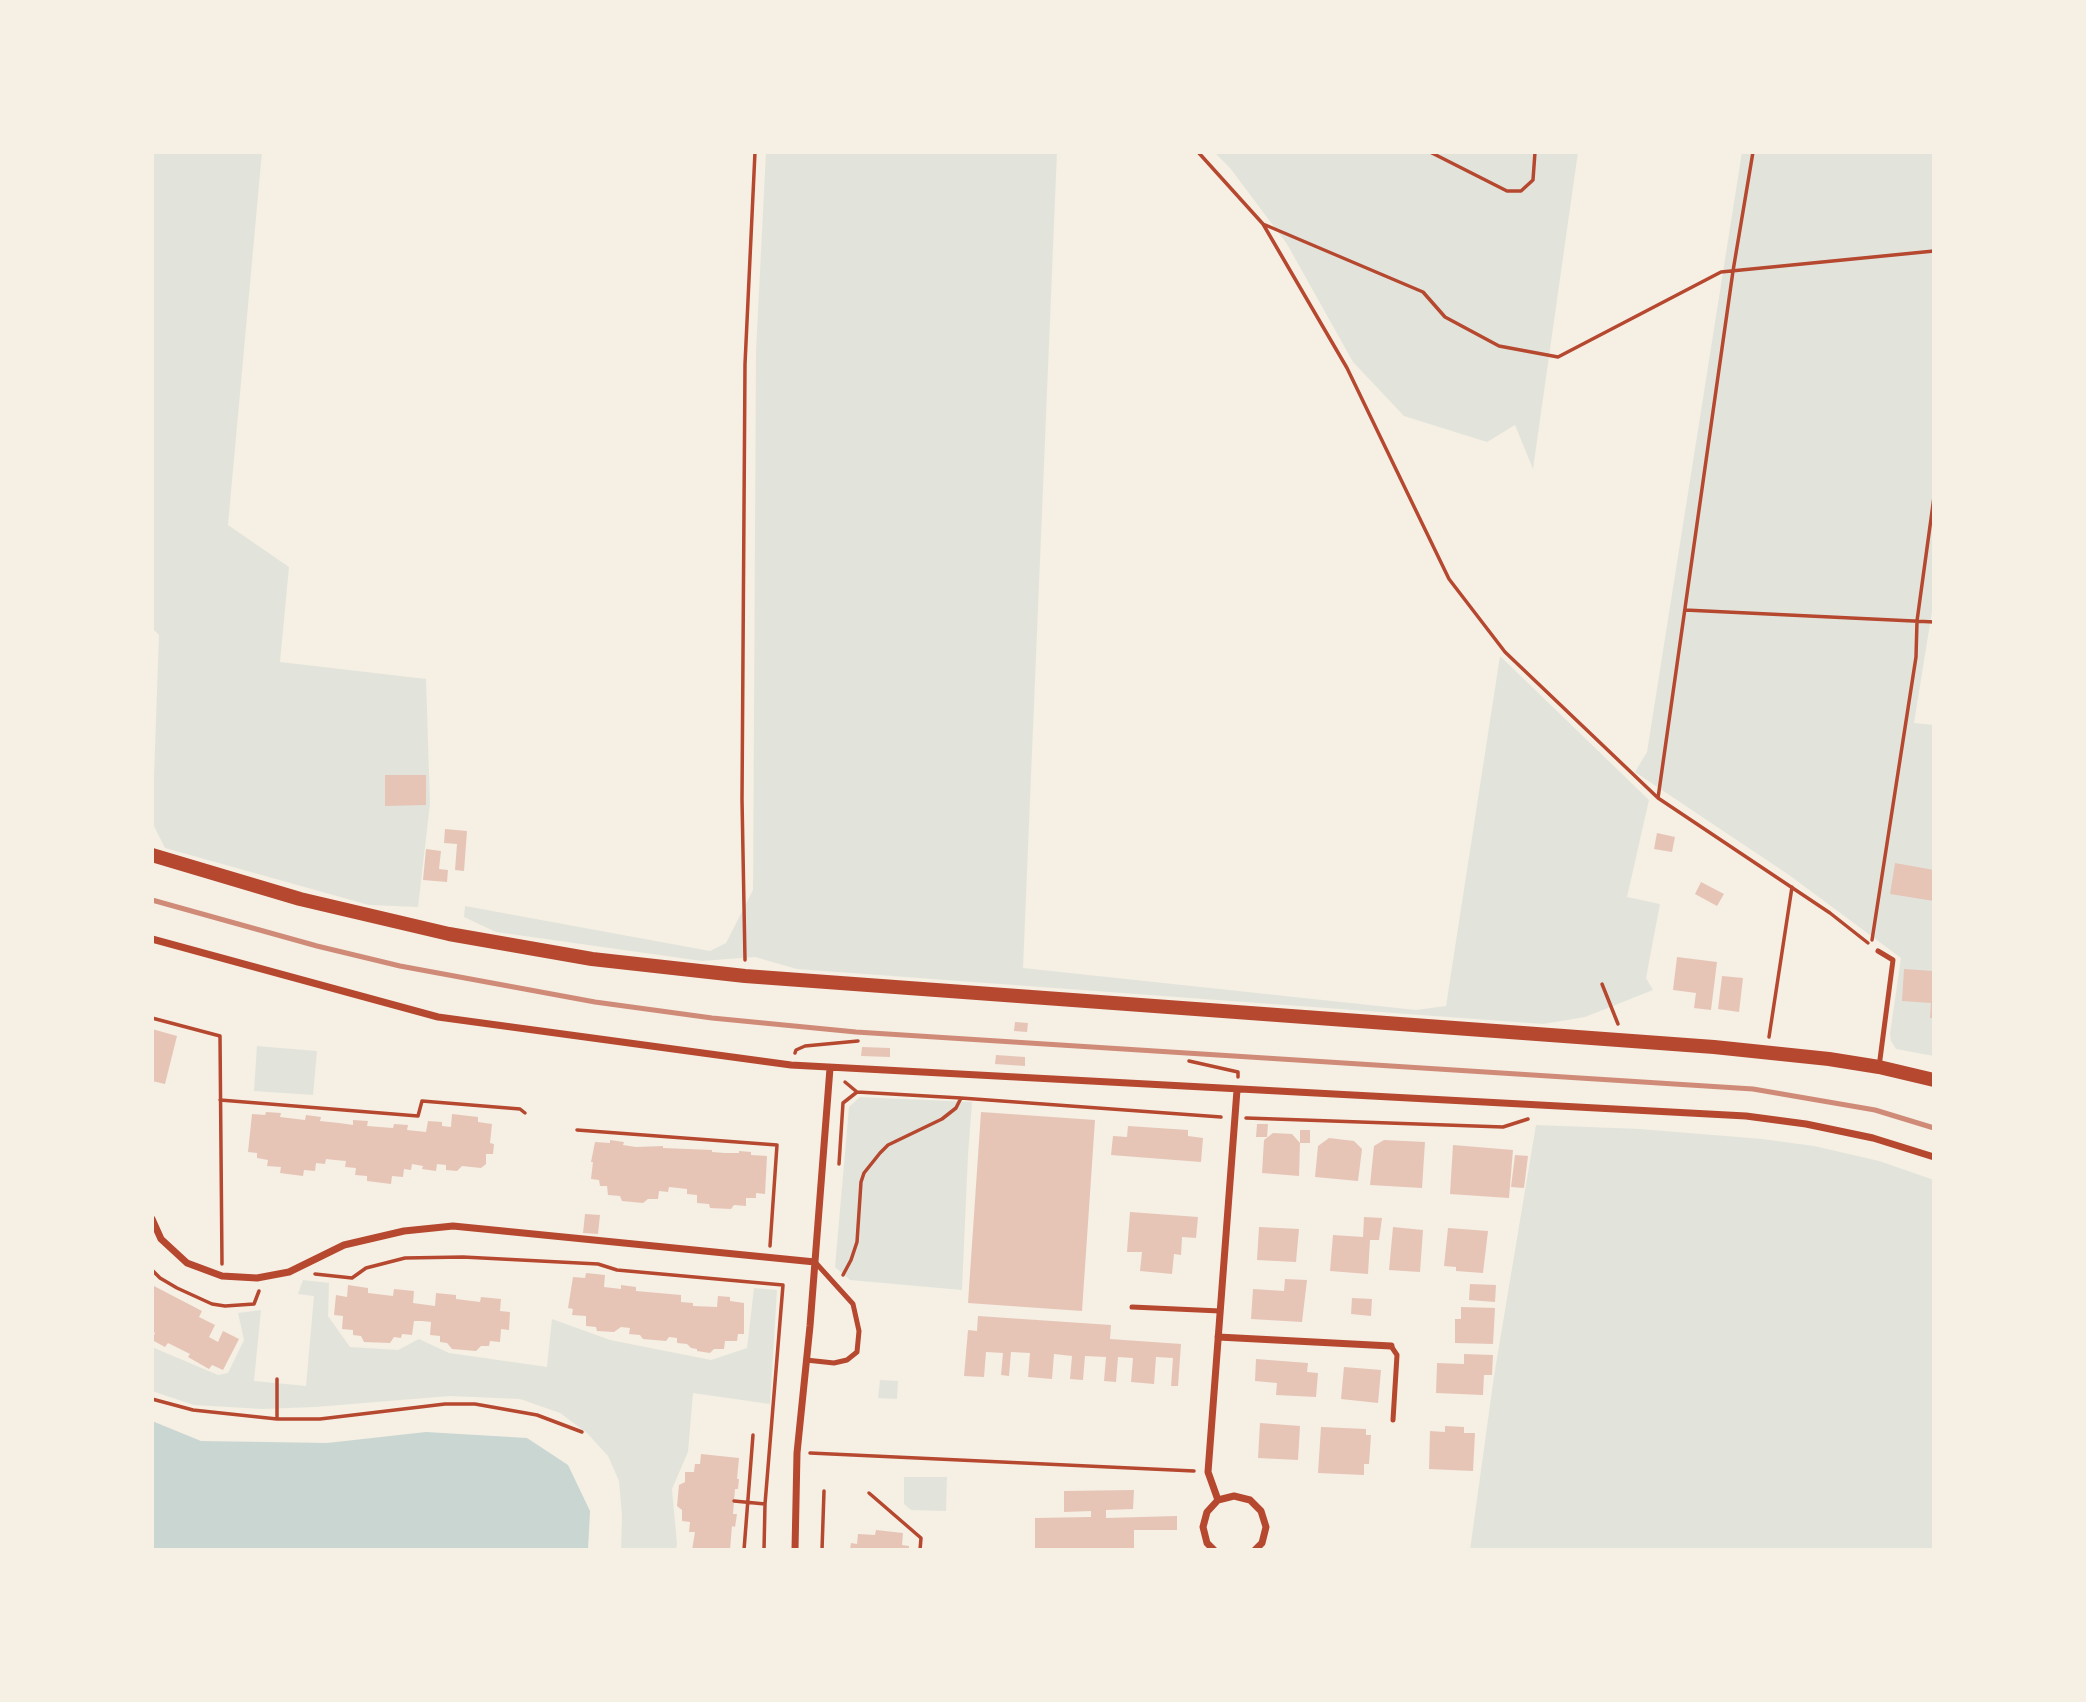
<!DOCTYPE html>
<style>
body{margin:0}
#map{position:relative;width:2086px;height:1702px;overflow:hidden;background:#f6efe4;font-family:"Noto Sans",sans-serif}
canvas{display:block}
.frame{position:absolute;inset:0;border:154px solid #f6efe4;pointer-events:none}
</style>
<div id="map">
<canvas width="2086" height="1702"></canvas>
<div class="frame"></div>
</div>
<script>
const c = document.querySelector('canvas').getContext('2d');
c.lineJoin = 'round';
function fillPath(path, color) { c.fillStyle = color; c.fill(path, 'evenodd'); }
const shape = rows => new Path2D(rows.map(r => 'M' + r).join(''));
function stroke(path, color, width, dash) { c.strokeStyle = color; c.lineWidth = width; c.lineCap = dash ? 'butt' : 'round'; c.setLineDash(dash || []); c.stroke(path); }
fillPath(shape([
 [152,152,262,152,228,525,289,567,280,662,426,679,430,804,418,907,369,905,165,848,152,822,152,779,154,776,159,635,152,628],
 [766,152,1057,152,1023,968,1416,1010,1446,1006,1500,656,1649,800,1627,897,1660,904,1646,978,1653,990,1585,1017,1543,1024,797,969,755,957,702,961,496,932,464,917,465,906,710,951,726,943,753,890,756,351],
 [1214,152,1578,152,1533,469,1515,425,1487,442,1404,416,1353,362,1287,244,1230,168],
 [1742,152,1934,152,1934,599,1914,723,1934,725,1934,1056,1896,1049,1891,1041,1890,1034,1901,958,1789,875,1635,772,1647,752],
 [257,1046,317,1051,313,1095,254,1091],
 [860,1097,972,1102,968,1155,962,1290,850,1280,835,1267,849,1107],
 [1536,1125,1640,1129,1762,1139,1814,1146,1879,1161,1934,1180,1934,1550,1470,1550,1494,1376],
 [303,1280,329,1283,328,1316,350,1347,398,1350,419,1339,449,1353,547,1367,552,1319,610,1340,711,1360,747,1348,754,1288,777,1290,770,1404,693,1393,688,1452,672,1489,677,1544,676,1550,621,1550,622,1515,619,1481,608,1456,587,1433,560,1413,520,1399,450,1396,315,1407,262,1409,194,1405,152,1391,152,1347,218,1375,228,1373,244,1340,238,1313,261,1310,254,1381,306,1386,314,1296,298,1294],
 [880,1380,898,1381,897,1399,878,1398],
 [904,1477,947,1477,946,1511,911,1510,904,1504]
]), '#e2e4dc');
fillPath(shape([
 [152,1421,201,1441,327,1443,426,1432,527,1438,568,1465,590,1511,588,1550,152,1550]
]), '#c9d6d2');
fillPath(shape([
 [385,775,426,775,426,805,385,806],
 [445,829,467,831,464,871,455,870,457,844,444,843],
 [1657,833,1675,837,1672,852,1654,849],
 [426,849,441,851,439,869,448,870,447,882,423,880],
 [1895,863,1934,870,1934,901,1890,894],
 [1701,882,1724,894,1717,906,1695,894],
 [1677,957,1717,962,1711,1010,1694,1008,1696,993,1673,990],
 [1904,969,1934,971,1934,1018,1930,1018,1931,1003,1902,1001],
 [1722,976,1743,978,1739,1012,1718,1009],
 [1015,1022,1028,1023,1027,1032,1014,1031],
 [152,1029,177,1036,165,1084,152,1081],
 [862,1047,890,1048,890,1057,861,1056],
 [996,1055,1025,1057,1025,1066,995,1064],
 [266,1112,281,1113,280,1117,305,1120,306,1115,321,1117,320,1121,339,1123,353,1125,353,1120,368,1121,367,1126,393,1128,394,1124,408,1125,407,1130,426,1132,428,1121,442,1122,442,1126,451,1127,452,1114,478,1117,478,1122,492,1124,490,1143,494,1144,493,1154,486,1154,486,1164,481,1168,462,1166,457,1171,446,1170,446,1165,437,1164,436,1171,422,1169,423,1166,412,1164,411,1170,404,1169,403,1177,392,1176,391,1184,367,1181,367,1176,355,1175,356,1168,345,1167,346,1161,335,1160,326,1159,325,1164,316,1163,315,1171,304,1170,303,1176,280,1173,281,1167,267,1166,268,1160,257,1158,257,1153,248,1152,252,1114,265,1115],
 [981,1112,1095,1120,1082,1311,968,1303],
 [1257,1124,1268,1124,1267,1137,1256,1137],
 [1128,1126,1188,1130,1188,1136,1203,1138,1201,1162,1111,1155,1113,1136,1127,1137],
 [1300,1130,1310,1130,1310,1143,1300,1143],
 [1273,1133,1292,1134,1300,1143,1299,1176,1262,1173,1264,1140],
 [1329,1138,1354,1141,1362,1149,1358,1181,1315,1177,1318,1146],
 [610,1140,624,1142,623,1145,636,1147,663,1146,663,1148,712,1150,712,1152,725,1153,739,1153,739,1151,751,1152,751,1155,767,1156,765,1194,756,1193,756,1198,746,1198,746,1206,734,1205,731,1209,710,1208,709,1204,697,1203,697,1195,687,1194,687,1189,669,1187,668,1192,659,1191,658,1199,648,1199,643,1203,622,1201,620,1196,608,1195,607,1186,600,1186,599,1180,591,1179,593,1162,591,1162,595,1142,610,1143],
 [1384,1140,1425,1142,1422,1188,1370,1185,1374,1146],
 [1453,1145,1513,1150,1509,1198,1450,1194],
 [1515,1155,1528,1156,1524,1188,1511,1187],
 [1130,1212,1198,1217,1196,1238,1182,1237,1181,1255,1174,1254,1172,1274,1140,1271,1142,1252,1127,1252],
 [585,1214,600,1215,598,1234,583,1233],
 [1364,1217,1382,1218,1379,1240,1370,1240,1368,1274,1330,1271,1333,1235,1363,1237],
 [1259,1227,1299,1229,1296,1262,1257,1260],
 [1393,1227,1423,1230,1420,1272,1389,1270],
 [1448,1228,1488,1231,1483,1273,1456,1271,1456,1267,1444,1266],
 [586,1273,605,1275,604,1287,621,1289,621,1285,636,1287,636,1291,681,1295,681,1302,693,1303,693,1306,717,1307,718,1296,730,1297,730,1301,744,1303,744,1334,738,1334,737,1341,725,1341,724,1349,714,1349,710,1353,697,1351,697,1349,691,1348,687,1344,677,1343,677,1338,669,1337,666,1341,643,1339,640,1335,629,1334,630,1328,621,1327,614,1332,597,1331,596,1327,586,1326,586,1316,572,1315,573,1309,568,1308,573,1277,585,1278],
 [1285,1279,1307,1280,1302,1322,1251,1319,1253,1289,1284,1291],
 [1470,1284,1496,1285,1495,1302,1469,1300],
 [152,1285,202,1311,199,1317,215,1325,209,1337,218,1342,223,1331,239,1339,223,1370,212,1365,209,1369,188,1357,190,1354,168,1343,165,1347,152,1340,155,1333,152,1331],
 [348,1285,368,1288,368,1293,393,1296,394,1289,414,1291,413,1303,435,1306,436,1293,456,1295,456,1299,480,1302,481,1297,501,1299,500,1311,510,1312,509,1330,501,1329,500,1342,490,1341,489,1346,481,1346,476,1351,452,1349,447,1343,440,1342,440,1336,430,1335,431,1322,422,1321,414,1321,412,1335,402,1334,401,1338,394,1337,390,1343,364,1342,361,1336,353,1335,353,1330,342,1329,343,1316,334,1315,336,1295,347,1297],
 [1352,1298,1372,1299,1371,1316,1351,1314],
 [1461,1307,1495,1308,1493,1344,1455,1343,1455,1319,1461,1319],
 [978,1316,1111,1325,1110,1339,1181,1344,1178,1386,1171,1386,1173,1358,1156,1357,1154,1384,1131,1382,1133,1358,1118,1357,1116,1382,1104,1381,1106,1357,1085,1356,1083,1380,1070,1379,1072,1356,1054,1354,1052,1379,1028,1377,1030,1353,1011,1352,1009,1376,1001,1375,1003,1353,986,1352,984,1377,964,1376,968,1330,977,1331],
 [1464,1354,1493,1355,1492,1375,1484,1375,1483,1395,1436,1393,1437,1363,1464,1364],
 [1256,1359,1308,1363,1307,1372,1318,1373,1316,1397,1276,1395,1277,1383,1255,1381],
 [1344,1367,1381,1370,1378,1403,1341,1399],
 [1260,1423,1300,1426,1298,1460,1258,1458],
 [1445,1426,1464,1427,1464,1433,1475,1433,1473,1471,1429,1469,1430,1431,1445,1432],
 [1321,1427,1366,1429,1366,1435,1371,1435,1369,1464,1364,1464,1364,1475,1318,1473],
 [701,1454,739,1458,737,1479,739,1479,738,1489,735,1489,733,1514,737,1514,735,1527,732,1526,730,1550,692,1550,695,1532,689,1532,690,1522,682,1521,682,1510,677,1506,679,1485,685,1482,685,1472,694,1472,695,1464,700,1464],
 [1134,1490,1133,1509,1106,1510,1106,1518,1177,1516,1177,1530,1134,1530,1134,1550,1072,1550,1072,1548,1066,1548,1066,1550,1035,1550,1035,1518,1091,1517,1091,1511,1064,1512,1064,1491],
 [876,1530,903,1533,902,1545,909,1546,909,1550,850,1550,851,1543,857,1544,858,1534,875,1535]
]), '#e6c5b7');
stroke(shape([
 [1198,152,1263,224,1347,368,1449,579,1505,652,1658,798,1830,913,1868,943],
 [1430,152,1507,191,1521,191,1533,180,1535,152],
 [1263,224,1423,292,1445,317,1499,346,1558,357,1721,272,1934,251],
 [1685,610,1934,622],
 [1658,798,1733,271,1753,152],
 [1872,940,1916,657,1917,621,1934,497],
 [745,960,742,799,745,364,755,152],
 [1602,984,1618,1024],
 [152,1018,220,1036,222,1264],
 [1769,1037,1792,887],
 [795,1053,796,1050,805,1046,858,1041],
 [1189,1061,1238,1072,1238,1077],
 [845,1082,857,1092,961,1098,1221,1117],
 [220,1100,418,1116,422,1101,520,1109,525,1113],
 [1246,1118,1503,1127,1528,1119],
 [577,1130,777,1145,770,1246],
 [839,1164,843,1103,857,1092],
 [152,1270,160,1278,177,1288,212,1304,225,1306,254,1304,259,1291],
 [315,1274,352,1278,366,1268,405,1258,463,1257,598,1264,617,1270,783,1285,765,1504,764,1550],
 [843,1275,851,1260,857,1242,861,1182,864,1173,880,1153,888,1145,942,1119,956,1108,961,1098],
 [152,1399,193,1410,277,1419,320,1419,445,1404,475,1404,537,1415,582,1432],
 [277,1419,277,1379],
 [810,1453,1194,1471],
 [869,1493,921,1538,920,1550],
 [734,1501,765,1504],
 [744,1550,753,1435],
 [822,1550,824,1491]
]), '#b5482f', 3.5);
stroke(shape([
 [1878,951,1893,960,1879,1067],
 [1132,1307,1220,1311],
 [1391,1346,1397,1355,1393,1420],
 [806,1360,834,1363,847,1360,857,1352,859,1331,853,1304,815,1262]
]), '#b5482f', 5);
stroke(shape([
 [152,939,438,1017,791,1065,1746,1116,1806,1124,1873,1138,1934,1157],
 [152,1219,161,1239,187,1263,222,1276,257,1278,289,1272,344,1245,404,1231,453,1226,815,1262],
 [1218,1337,1391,1346],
 [1218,1500,1208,1472,1237,1090],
 [795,1550,797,1453,810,1326,830,1068],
 [1214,1550,1207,1543,1203,1527,1207,1512,1218,1500,1234,1496,1250,1500,1261,1511,1266,1527,1262,1543,1255,1550]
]), '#b5482f', 7);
stroke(shape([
 [152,855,300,899,449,934,592,959,745,976,1714,1047,1829,1059,1879,1067,1934,1080]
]), '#b5482f', 14);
stroke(shape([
 [152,900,317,946,400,966,595,1002,712,1018,856,1032,1753,1089,1875,1110,1934,1128]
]), '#cf8b77', 5);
</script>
